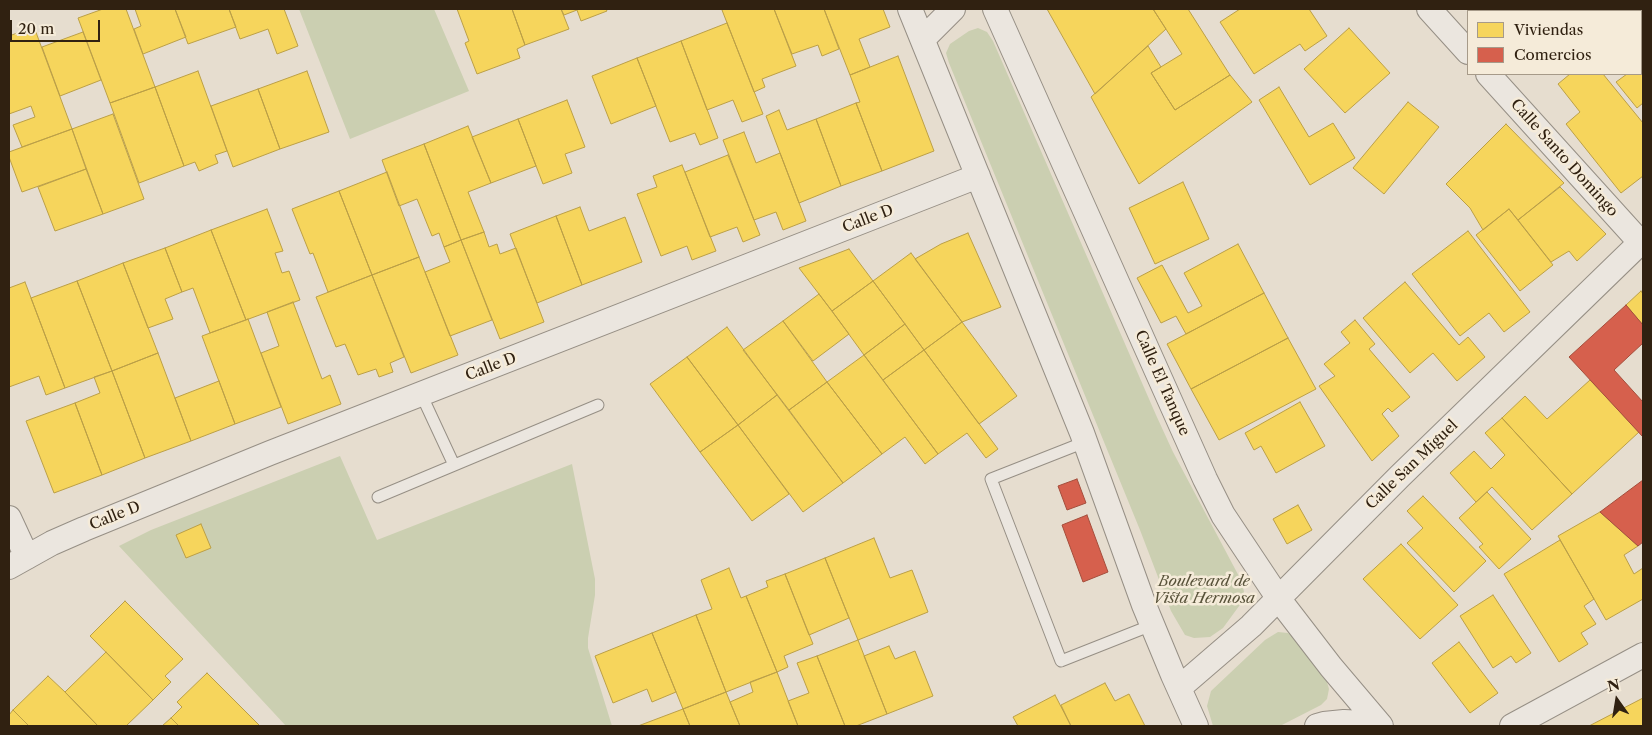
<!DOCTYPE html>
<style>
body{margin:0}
#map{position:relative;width:1652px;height:735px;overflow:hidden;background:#e6ddcf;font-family:"Libre Caslon Text",serif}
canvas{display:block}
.frame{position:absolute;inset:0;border:10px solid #302111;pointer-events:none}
.legend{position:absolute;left:1467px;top:10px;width:175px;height:65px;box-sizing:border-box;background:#f5ebd9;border:1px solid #a69a89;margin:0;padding:6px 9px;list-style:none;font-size:15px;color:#302111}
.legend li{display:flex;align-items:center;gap:10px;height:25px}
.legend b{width:25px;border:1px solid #a69a89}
.north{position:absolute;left:1592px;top:675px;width:50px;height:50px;-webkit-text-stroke:4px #f5ebd9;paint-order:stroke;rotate:347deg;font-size:14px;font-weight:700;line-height:20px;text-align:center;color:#302111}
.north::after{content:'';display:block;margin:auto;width:18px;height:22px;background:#302111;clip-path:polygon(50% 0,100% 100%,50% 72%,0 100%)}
.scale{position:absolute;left:10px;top:20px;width:90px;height:22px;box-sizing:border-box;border:2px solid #302111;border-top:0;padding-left:6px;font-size:15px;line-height:18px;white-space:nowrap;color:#302111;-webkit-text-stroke:4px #f5ebd9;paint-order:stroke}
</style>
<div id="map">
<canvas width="1652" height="735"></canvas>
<div class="frame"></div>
<ul class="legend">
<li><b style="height:14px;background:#f6d55c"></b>Viviendas</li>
<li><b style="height:14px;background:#d6604d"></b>Comercios</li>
</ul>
<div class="north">N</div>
<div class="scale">20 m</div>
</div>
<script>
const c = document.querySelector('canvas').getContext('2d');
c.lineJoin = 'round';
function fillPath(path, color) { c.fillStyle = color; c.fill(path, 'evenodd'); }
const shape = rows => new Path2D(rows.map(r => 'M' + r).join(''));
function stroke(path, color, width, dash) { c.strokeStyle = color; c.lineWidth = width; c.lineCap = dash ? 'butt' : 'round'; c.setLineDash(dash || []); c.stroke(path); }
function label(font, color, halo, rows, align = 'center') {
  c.font = font + ' "Libre Caslon Text",serif'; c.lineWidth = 5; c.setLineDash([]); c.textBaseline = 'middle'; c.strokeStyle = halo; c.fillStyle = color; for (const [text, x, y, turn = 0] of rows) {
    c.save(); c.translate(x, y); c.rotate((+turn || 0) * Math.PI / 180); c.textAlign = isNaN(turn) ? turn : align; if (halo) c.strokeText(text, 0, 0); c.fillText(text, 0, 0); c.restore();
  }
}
fillPath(shape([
 [299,9,434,9,469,91,350,139],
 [978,28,987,32,993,41,1156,415,1173,452,1242,582,1244,592,1242,602,1223,628,1210,637,1194,638,1185,635,1171,611,1140,530,949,63,946,53,950,44,969,31],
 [340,456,377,540,572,464,595,579,595,595,588,638,588,648,612,726,286,726,119,546,151,530],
 [1278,632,1288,633,1293,637,1323,676,1327,682,1329,689,1327,699,1321,705,1280,726,1213,726,1207,706,1211,691,1265,640]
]), '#cbcfb1');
const homes = shape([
 [103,9,126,9,155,87,110,103,78,18,103,9],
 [135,9,175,9,186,37,143,54,134,29,141,26,135,9],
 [175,9,229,9,236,27,188,44,175,9],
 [229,9,284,9,298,46,277,54,268,29,240,39,229,9],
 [457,9,512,9,525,45,517,49,520,58,477,74,465,43,469,41,457,9],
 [512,9,561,9,569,29,525,45,512,9],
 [561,9,606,9,607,11,581,21,577,10,564,15,561,9],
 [725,9,774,9,796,66,762,79,765,87,754,92,722,10,725,9],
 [774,9,824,9,839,49,822,56,818,45,792,54,774,9],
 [824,9,883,9,890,27,859,39,870,67,850,75,824,9],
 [1047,9,1153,9,1166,29,1095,94,1047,9],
 [1153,9,1188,9,1230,75,1175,110,1151,73,1182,54,1153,9],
 [1240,9,1309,9,1327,36,1305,51,1300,44,1254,74,1220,22,1240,9],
 [1530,9,1586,9,1588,11,1527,11,1530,9],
 [727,23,763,114,742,122,733,100,707,110,681,41,727,23],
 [1643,24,1643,103,1637,108,1616,82,1627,74,1641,74,1641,26,1643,24],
 [34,27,72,129,22,147,13,125,35,117,31,106,9,114,9,36,34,27],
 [1349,28,1390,73,1345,113,1304,69,1349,28],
 [83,32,101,80,60,96,42,47,83,32],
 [681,41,718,138,700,145,695,133,670,142,637,58,681,41],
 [1148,46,1161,67,1151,73,1175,110,1230,75,1252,102,1139,184,1091,97,1148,46],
 [898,56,934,151,882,171,856,103,860,102,850,75,898,56],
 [637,58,656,106,611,124,592,76,637,58],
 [198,71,227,151,215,155,218,163,199,171,195,162,184,166,155,87,198,71],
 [307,71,329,132,280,149,258,89,307,71],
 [1570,74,1603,74,1643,123,1643,176,1621,193,1566,124,1580,112,1558,84,1570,74],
 [155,87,184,166,139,183,110,103,155,87],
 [1279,87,1309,137,1333,123,1355,158,1310,185,1259,100,1279,87],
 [258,89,280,149,233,167,211,106,258,89],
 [567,100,585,147,565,154,572,173,543,184,518,119,567,100],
 [1408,102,1439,127,1384,194,1353,168,1408,102],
 [856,103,882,171,841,186,816,119,856,103],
 [779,110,787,130,816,119,841,186,799,203,766,116,779,110],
 [113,114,144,199,103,214,72,129,113,114],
 [518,119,536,166,491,183,472,137,518,119],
 [1506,124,1564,183,1518,220,1509,209,1483,230,1470,208,1446,184,1506,124],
 [468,126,491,183,468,192,484,232,461,240,424,144,468,126],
 [72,129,86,169,22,192,9,157,9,152,72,129],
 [744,132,756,163,780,153,806,221,783,230,776,212,754,220,723,140,744,132],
 [424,144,461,240,444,247,439,233,432,236,417,199,399,206,382,160,424,144],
 [728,155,760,235,743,242,737,227,710,237,685,172,728,155],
 [682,165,716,251,692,260,687,246,661,256,637,194,657,187,653,176,682,165],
 [86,169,103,214,55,231,38,187,86,169],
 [387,172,419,257,372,275,339,191,387,172],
 [1183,182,1209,239,1155,264,1129,208,1183,182],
 [1560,187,1606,234,1577,261,1569,251,1551,262,1518,220,1560,187],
 [339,191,372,275,328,292,313,253,310,254,292,209,339,191],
 [580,207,589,231,625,217,642,262,582,285,556,216,580,207],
 [267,209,283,251,275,253,282,273,289,271,300,300,246,320,211,230,267,209],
 [1509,209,1553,265,1520,291,1476,235,1509,209],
 [556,216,582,285,537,303,510,234,556,216],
 [211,230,246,320,210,333,193,288,182,292,165,248,211,230],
 [1468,231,1530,312,1504,332,1489,313,1460,336,1412,274,1468,231],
 [484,232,489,247,497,244,500,254,516,248,544,322,500,339,461,240,484,232],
 [968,233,1001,307,962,322,915,259,941,244,968,233],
 [461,240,492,320,450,336,425,272,450,262,444,247,461,240],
 [1238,244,1264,293,1186,334,1176,316,1161,323,1137,278,1162,265,1188,313,1202,306,1184,273,1238,244],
 [165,248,182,292,165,299,173,319,148,328,123,263,165,248],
 [849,249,873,281,832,311,799,268,849,249],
 [911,253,962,322,924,350,873,281,911,253],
 [419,257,458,355,411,373,372,275,419,257],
 [123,263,158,353,112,371,77,281,123,263],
 [372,275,404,357,390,363,393,372,379,377,376,369,358,375,345,344,336,347,316,297,372,275],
 [77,281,112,371,65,388,31,298,77,281],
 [873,281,905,324,864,355,832,311,873,281],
 [25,282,65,388,46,395,39,376,9,387,9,288,25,282],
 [1405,282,1459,345,1468,337,1485,357,1457,381,1433,353,1410,373,1363,318,1405,282],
 [1641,291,1643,294,1643,325,1626,305,1641,291],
 [1264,293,1288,338,1191,389,1167,344,1264,293],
 [819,294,849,334,813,361,783,321,819,294],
 [293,302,322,379,330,375,341,404,288,424,261,353,279,346,267,312,293,302],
 [248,319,281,407,235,424,202,336,248,319],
 [1355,320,1375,344,1369,349,1410,397,1392,412,1388,408,1382,414,1399,436,1372,461,1319,386,1335,376,1324,364,1350,343,1341,332,1355,320],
 [783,321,827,382,789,410,743,350,783,321],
 [962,322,1017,396,979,424,924,350,962,322],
 [905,324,924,350,883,380,864,355,905,324],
 [727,327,777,395,738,425,687,357,727,327],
 [1288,338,1316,389,1219,440,1191,389,1288,338],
 [924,350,998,449,986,458,967,433,938,454,883,380,924,350],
 [158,353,191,441,145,458,112,371,158,353],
 [864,355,938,454,925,464,905,437,882,454,827,382,864,355],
 [687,357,738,425,700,452,650,384,687,357],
 [112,371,145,458,102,475,75,403,100,393,94,377,112,371],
 [1590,380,1639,432,1572,494,1502,418,1525,396,1547,419,1590,380],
 [219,381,235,424,191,441,175,398,219,381],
 [827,382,882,454,843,483,789,410,827,382],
 [777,395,843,483,803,512,738,425,777,395],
 [1300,402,1325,446,1276,473,1261,446,1254,450,1245,433,1300,402],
 [75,403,102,475,54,493,26,421,75,403],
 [1502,418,1572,494,1532,530,1492,487,1476,502,1450,473,1474,451,1491,469,1505,455,1485,433,1502,418],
 [738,425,789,494,752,521,700,452,738,425],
 [1487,492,1531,539,1499,569,1479,547,1483,544,1459,518,1487,492],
 [1423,496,1486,561,1454,592,1407,543,1423,528,1407,511,1423,496],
 [1298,505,1312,530,1287,544,1273,519,1298,505],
 [1600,512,1638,546,1624,555,1634,574,1643,568,1643,599,1606,620,1558,536,1600,512],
 [201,524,211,548,186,558,176,535,201,524],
 [874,538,890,578,912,570,928,612,858,640,825,558,874,538],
 [1560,540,1594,599,1584,606,1596,624,1581,633,1588,644,1559,662,1504,574,1560,540],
 [1401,544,1458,605,1420,639,1363,579,1401,544],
 [825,558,849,618,809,635,785,574,825,558],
 [729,568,741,598,746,596,777,672,726,692,696,615,712,609,701,580,729,568],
 [785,574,813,644,784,656,788,667,777,672,746,596,768,587,766,581,785,574],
 [1493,595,1531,653,1516,663,1511,656,1493,668,1460,616,1493,595],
 [125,601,183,659,165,676,171,682,153,700,90,636,125,601],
 [696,615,726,692,683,709,652,633,696,615],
 [652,633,676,692,652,702,647,689,613,703,595,656,652,633],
 [858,640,887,714,856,726,845,726,817,656,858,640],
 [1459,642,1498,693,1470,713,1432,663,1459,642],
 [889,646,895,659,915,651,933,696,887,714,864,656,889,646],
 [106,652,153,700,126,726,98,726,65,692,106,652],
 [817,656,845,726,798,726,788,701,809,693,797,663,817,656],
 [777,672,798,726,740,726,730,702,753,692,750,682,777,672],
 [207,673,260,726,179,726,171,718,182,707,177,702,207,673],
 [48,676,65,692,98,726,29,726,13,710,48,676],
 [1105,683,1115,701,1129,694,1145,726,1071,726,1061,705,1105,683],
 [726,692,740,726,690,726,683,709,726,692],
 [1055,695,1071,726,1018,726,1013,717,1055,695],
 [1643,698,1643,726,1589,726,1643,698],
 [683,709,690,726,638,726,683,709],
 [13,710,29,726,9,726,9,715,13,710],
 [171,718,179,726,162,726,171,718]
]);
fillPath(homes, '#f6d55c');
stroke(homes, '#bb9f46', 1);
const shops = shape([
 [1626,305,1643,325,1643,343,1614,370,1643,402,1643,437,1569,357,1626,305],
 [1077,479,1086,503,1067,510,1058,486,1077,479],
 [1643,480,1643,542,1638,546,1600,512,1643,480],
 [1087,515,1108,572,1083,582,1062,525,1087,515]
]);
fillPath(shops, '#d6604d');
stroke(shops, '#a44d3b', 1);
const lane = shape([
 [421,394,454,465],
 [1085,442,991,479,1061,661,1152,625],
 [378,497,598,405]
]);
const street = shape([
 [910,9,1082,433,1144,605,1173,675,1196,726],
 [995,9,1205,479,1223,515,1281,602,1331,667,1381,726],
 [1429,9,1468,52],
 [923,39,953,9],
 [1488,74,1640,242],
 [9,518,27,557],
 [9,567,52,543,84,529,270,453,978,176],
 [1179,688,1251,626,1400,476,1643,240],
 [1317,726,1324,724,1344,722,1364,723,1375,726],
 [1512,726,1643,655]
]);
stroke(lane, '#968f85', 13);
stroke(street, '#968f85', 26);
stroke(lane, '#ebe6df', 11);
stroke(street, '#ebe6df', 24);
label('15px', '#302111', '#f5ebd9', [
 ["Calle Santo Domingo",1564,158,48],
 ["Calle D",868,219,-21],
 ["Calle D",491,367,-21],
 ["Calle El Tanque",1162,383,66],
 ["Calle San Miguel",1412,465,-44],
 ["Calle D",115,516,-22]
]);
label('italic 15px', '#58523a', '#f5ebd9', [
 ["Boulevard de",1204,582],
 ["Vista Hermosa",1204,599]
]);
</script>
